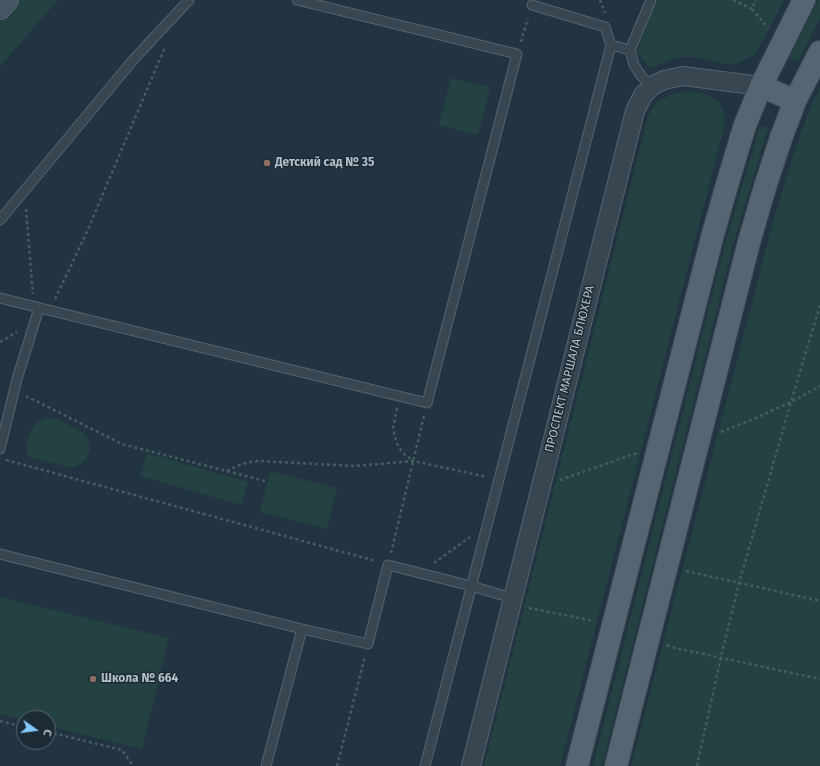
<!DOCTYPE html>
<meta charset="utf-8">
<style>
body{margin:0}
#map{position:relative;width:820px;height:766px;overflow:hidden;background:#223441;font-family:"Fira Sans",sans-serif}
canvas{display:block}
.north{position:absolute;left:16px;top:710px;width:40px;height:40px;box-sizing:border-box;background:#1c2b36;border:1px solid #586772;border-radius:50%;rotate:104deg;font-size:11px;font-weight:700;line-height:16px;text-align:center;color:#b3c0cb}
.north::after{content:'';display:block;margin:auto;width:14px;height:18px;background:#85c7ff;clip-path:polygon(50% 0,100% 100%,50% 72%,0 100%)}
</style>
<div id="map">
<canvas width="820" height="766"></canvas>
<div class="north">С</div>
</div>
<script>
const c = document.querySelector('canvas').getContext('2d');
c.lineJoin = 'round';
function fillPath(path, color) { c.fillStyle = color; c.fill(path, 'evenodd'); }
const shape = rows => new Path2D(rows.map(r => 'M' + r).join(''));
function stroke(path, color, width, dash) { c.strokeStyle = color; c.lineWidth = width; c.lineCap = dash ? 'butt' : 'round'; c.setLineDash(dash || []); c.stroke(path); }
function label(font, color, halo, rows, align = 'center') {
  c.font = font + ' "Fira Sans",sans-serif'; c.lineWidth = 3; c.setLineDash([]); c.textBaseline = 'middle'; c.strokeStyle = halo; c.fillStyle = color; for (const [text, x, y, turn = 0] of rows) {
    c.save(); c.translate(x, y); c.rotate((+turn || 0) * Math.PI / 180); c.textAlign = isNaN(turn) ? turn : align; if (halo) c.strokeText(text, 0, 0); c.fillText(text, 0, 0); c.restore();
  }
}
fillPath(shape([
 [19,0,58,0,0,66,0,22],
 [657,0,784,0,757,52,754,55,736,64,723,64,705,59,694,57,682,57,673,59,650,68,637,53,653,6],
 [818,0,820,0,820,18,799,59,797,61,793,61,790,58,790,55],
 [451,78,490,87,478,135,439,125],
 [820,88,820,766,631,766,773,222,792,158,810,108],
 [691,91,706,94,718,101,724,112,725,123,560,766,484,766,648,116,658,101,673,94],
 [760,126,768,128,734,242,602,766,593,766,726,240],
 [46,418,55,418,85,434,89,441,90,449,87,458,81,464,72,468,29,457,26,451,27,442,31,431,38,422],
 [147,453,248,482,241,505,140,476],
 [270,471,337,488,327,529,260,512],
 [0,597,169,638,142,749,48,726,48,718,24,718,24,720,0,714]
]), '#244241');
const lane = shape([
 [651,0,630,50,634,65,642,77,652,86],
 [532,5,605,27,611,45],
 [0,220,134,59,189,0],
 [0,298,427,403,517,54,297,0],
 [0,449,17,379,39,308],
 [0,554,302,629,368,644,388,565,471,586,512,598],
 [266,766,302,629],
 [425,766,611,45,630,50]
]);
const street = shape([
 [471,766,635,111,643,95,652,86,664,80,683,76,761,86]
]);
const secondary = shape([
 [0,8,7,0]
]);
const primary = shape([
 [761,86,795,101],
 [577,766,713,234,729,178,745,125,761,86,804,0],
 [616,766,749,242,765,187,781,138,795,101,820,52]
]);
stroke(lane, '#55636e', 11);
stroke(street, '#55636e', 20);
stroke(secondary, '#55636e', 24);
stroke(primary, '#404f5a', 24);
stroke(shape([
 [600,0,605,13],
 [733,0,752,9,756,0],
 [752,9,768,28],
 [521,42,528,18],
 [26,209,33,294],
 [55,299,86,234,165,47],
 [0,342,17,332],
 [26,396,122,444,265,481],
 [397,408,393,428,395,437,398,446,405,455,412,460],
 [721,432,756,418,791,402,820,386],
 [6,460,376,561],
 [227,471,242,464,250,462,259,461,355,466,413,461,487,477],
 [560,480,637,453],
 [391,553,424,416],
 [434,563,470,537],
 [686,571,820,601],
 [529,608,594,621],
 [667,645,675,648,820,679],
 [0,721,24,727],
 [48,732,122,750,131,763,131,766],
 [337,766,365,656],
 [697,766,721,657,739,583,791,402,820,305]
]), '#435e5d', 2.5, [3, 3]);
stroke(lane, '#374651', 9);
stroke(street, '#374651', 18);
stroke(secondary, '#445564', 22);
stroke(primary, '#556571', 22);
for (const [x, y, r, color] of [
 [267,163,4,"#8d6e63"],
 [93,679,4,"#8d6e63"]
]) { const dot = new Path2D(); dot.arc(x, y, r, 0, 2 * Math.PI); c.fillStyle = color; c.fill(dot); stroke(dot, '#1c2b36', 1.5); }
label('bold 12px', '#b3c0cb', '#1c2b36', [
 ["Детский сад № 35",275,163],
 ["Школа № 664",101,679]
], 'left');
label('12px', '#b3c0cb', '#1c2b36', [
 ["ПРОСПЕКТ МАРШАЛА БЛЮХЕРА",570,369,-76]
]);
</script>
